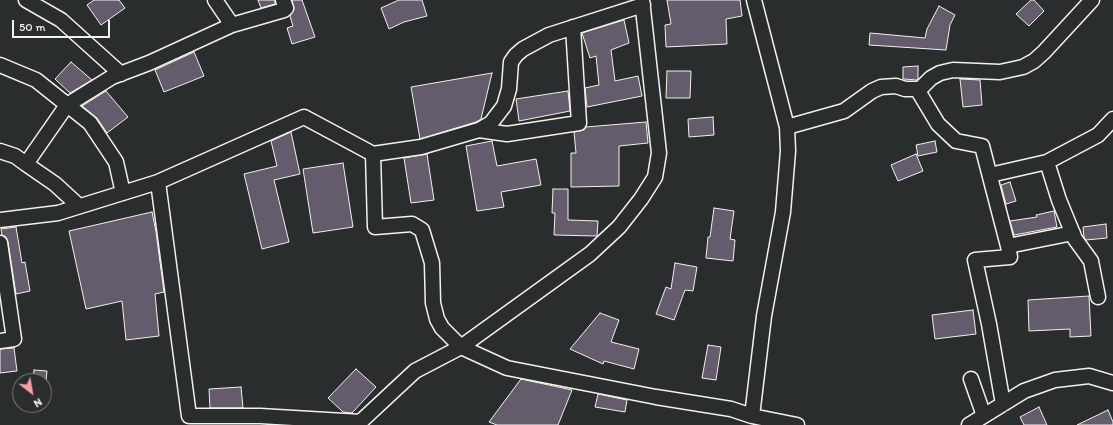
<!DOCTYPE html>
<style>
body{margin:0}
#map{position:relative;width:1113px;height:425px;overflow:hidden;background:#2a2d2e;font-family:Itim,sans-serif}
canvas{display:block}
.north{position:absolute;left:12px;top:373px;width:40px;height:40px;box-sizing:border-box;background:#2a2d2e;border:1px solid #7b7b78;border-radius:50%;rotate:149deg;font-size:11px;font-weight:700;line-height:16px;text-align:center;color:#f4f1e8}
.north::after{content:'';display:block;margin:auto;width:14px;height:18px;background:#ff9aa2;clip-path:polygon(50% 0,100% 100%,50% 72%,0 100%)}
.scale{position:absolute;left:12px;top:20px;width:98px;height:18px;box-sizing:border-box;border:2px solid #f4f1e8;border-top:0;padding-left:5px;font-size:12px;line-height:14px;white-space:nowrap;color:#f4f1e8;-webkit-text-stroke:3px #2a2d2e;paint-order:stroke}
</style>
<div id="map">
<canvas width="1113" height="425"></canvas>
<div class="north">N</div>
<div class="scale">50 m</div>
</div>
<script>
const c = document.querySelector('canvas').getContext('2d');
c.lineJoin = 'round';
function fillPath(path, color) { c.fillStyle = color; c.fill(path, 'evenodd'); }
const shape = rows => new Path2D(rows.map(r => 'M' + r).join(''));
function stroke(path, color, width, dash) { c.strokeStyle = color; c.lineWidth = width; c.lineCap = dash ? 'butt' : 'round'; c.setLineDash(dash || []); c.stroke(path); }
const building = shape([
 [94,0,119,0,125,8,101,25,87,5,94,0],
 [258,0,275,0,275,4,261,8,258,0],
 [292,0,302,0,315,37,292,44,287,28,293,26,290,16,294,9,292,0],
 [399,0,422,0,427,16,404,22,389,29,381,8,399,0],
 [667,0,740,0,742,16,726,19,727,44,666,47,665,25,671,24,667,0],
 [1031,0,1034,0,1044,11,1029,26,1016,14,1031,0],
 [939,6,955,15,950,25,946,50,869,45,870,33,925,38,927,29,939,6],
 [624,20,629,43,611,50,615,81,638,76,642,96,587,107,585,88,599,85,596,56,590,58,582,33,624,20],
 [194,52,204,76,164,92,155,70,194,52],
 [71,62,92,80,70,93,55,79,71,62],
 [918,66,918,79,917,80,903,79,903,67,918,66],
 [667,71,691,71,690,98,666,98,667,71],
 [492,73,481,119,476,122,420,139,411,87,492,73],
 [960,79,980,80,982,105,963,107,960,79],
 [106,91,128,117,107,133,97,118,82,106,106,91],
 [568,91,570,111,519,121,516,99,568,91],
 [713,117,714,135,689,137,688,119,713,117],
 [646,122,648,143,619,146,619,186,571,187,571,153,576,153,574,132,584,130,586,127,646,122],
 [291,132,300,174,274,180,289,242,262,249,244,174,277,166,271,141,291,132],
 [492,141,497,166,536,159,541,185,501,192,504,207,477,211,466,146,492,141],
 [935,141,937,152,918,156,916,145,935,141],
 [427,154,434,200,411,203,404,158,427,154],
 [916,154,923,171,898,181,891,165,916,154],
 [343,163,353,227,313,233,303,169,343,163],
 [1010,182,1016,201,1006,204,1001,185,1010,182],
 [553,189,568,189,568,220,598,221,597,236,554,235,555,213,552,213,553,189],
 [714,208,734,211,730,239,735,240,733,261,706,258,708,237,710,237,714,208],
 [1054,211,1057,227,1014,235,1010,221,1037,217,1036,215,1054,211],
 [152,212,156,232,164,292,155,294,159,336,126,340,122,301,86,309,69,231,152,212],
 [1106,224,1107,238,1086,240,1084,237,1083,227,1106,224],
 [16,227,22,263,25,262,30,291,16,294,8,242,6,237,2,235,1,229,16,227],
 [675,263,697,267,693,291,685,290,674,320,656,314,666,287,671,289,675,263],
 [1089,296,1091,336,1070,337,1070,329,1029,331,1028,300,1089,296],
 [973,310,976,334,935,339,932,315,973,310],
 [600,313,619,320,611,342,639,349,634,369,604,361,603,364,570,349,600,313],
 [708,345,721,347,716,380,702,378,708,345],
 [14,348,17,371,0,373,0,349,14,348],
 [356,369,376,387,352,413,343,412,328,398,356,369],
 [34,370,47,371,46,381,33,381,34,370],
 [521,379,572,390,558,425,497,425,489,422,521,379],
 [241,387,243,408,210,408,209,389,241,387],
 [598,394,627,400,625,412,595,407,598,394],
 [1039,407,1047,425,1024,425,1020,417,1039,407],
 [1108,410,1113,422,1113,425,1077,425,1108,410]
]);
fillPath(building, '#645c6c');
stroke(building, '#f4f1e8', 1);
const minor = shape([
 [26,0,61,20,121,74],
 [215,0,232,25],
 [0,65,36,80,90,123,116,162,123,193],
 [917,89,938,124,956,141,982,146,1008,246,1073,233],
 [787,127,844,111,872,91,881,87,896,86,905,89,917,89,921,88,931,78,940,73,953,70,1000,72,1023,67,1034,61,1044,52,1092,0],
 [479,130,507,134,579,123,573,27],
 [0,151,15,156,26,164,55,184,79,206],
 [373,154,375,227,412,224,422,230,432,263,433,303,437,319,442,328,461,347,507,368,656,397,731,409,752,416,797,425],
 [1047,162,1059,200,1075,239,1091,261,1098,297],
 [26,164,67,105,112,77,149,63,232,25,284,10,286,8,283,0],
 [990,175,1047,162,1098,135,1113,119],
 [158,182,189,416,260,416,361,422],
 [0,220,58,213,158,182,304,117,373,154,421,147,479,130,491,123,504,106,509,89,511,62,516,55,523,49,549,35,643,5],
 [0,243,14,339,0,341],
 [971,379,984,416],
 [1003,404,989,324,975,260,1010,257,1008,246],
 [752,416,764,316,783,212,788,151,787,127,754,0],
 [357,425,415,371,461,347,590,254,619,227,641,199,655,177,659,153,642,0],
 [969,425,1024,391,1055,380,1089,376,1113,383]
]);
stroke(minor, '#f4f1e8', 17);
stroke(minor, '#2a2d2e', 14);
</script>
